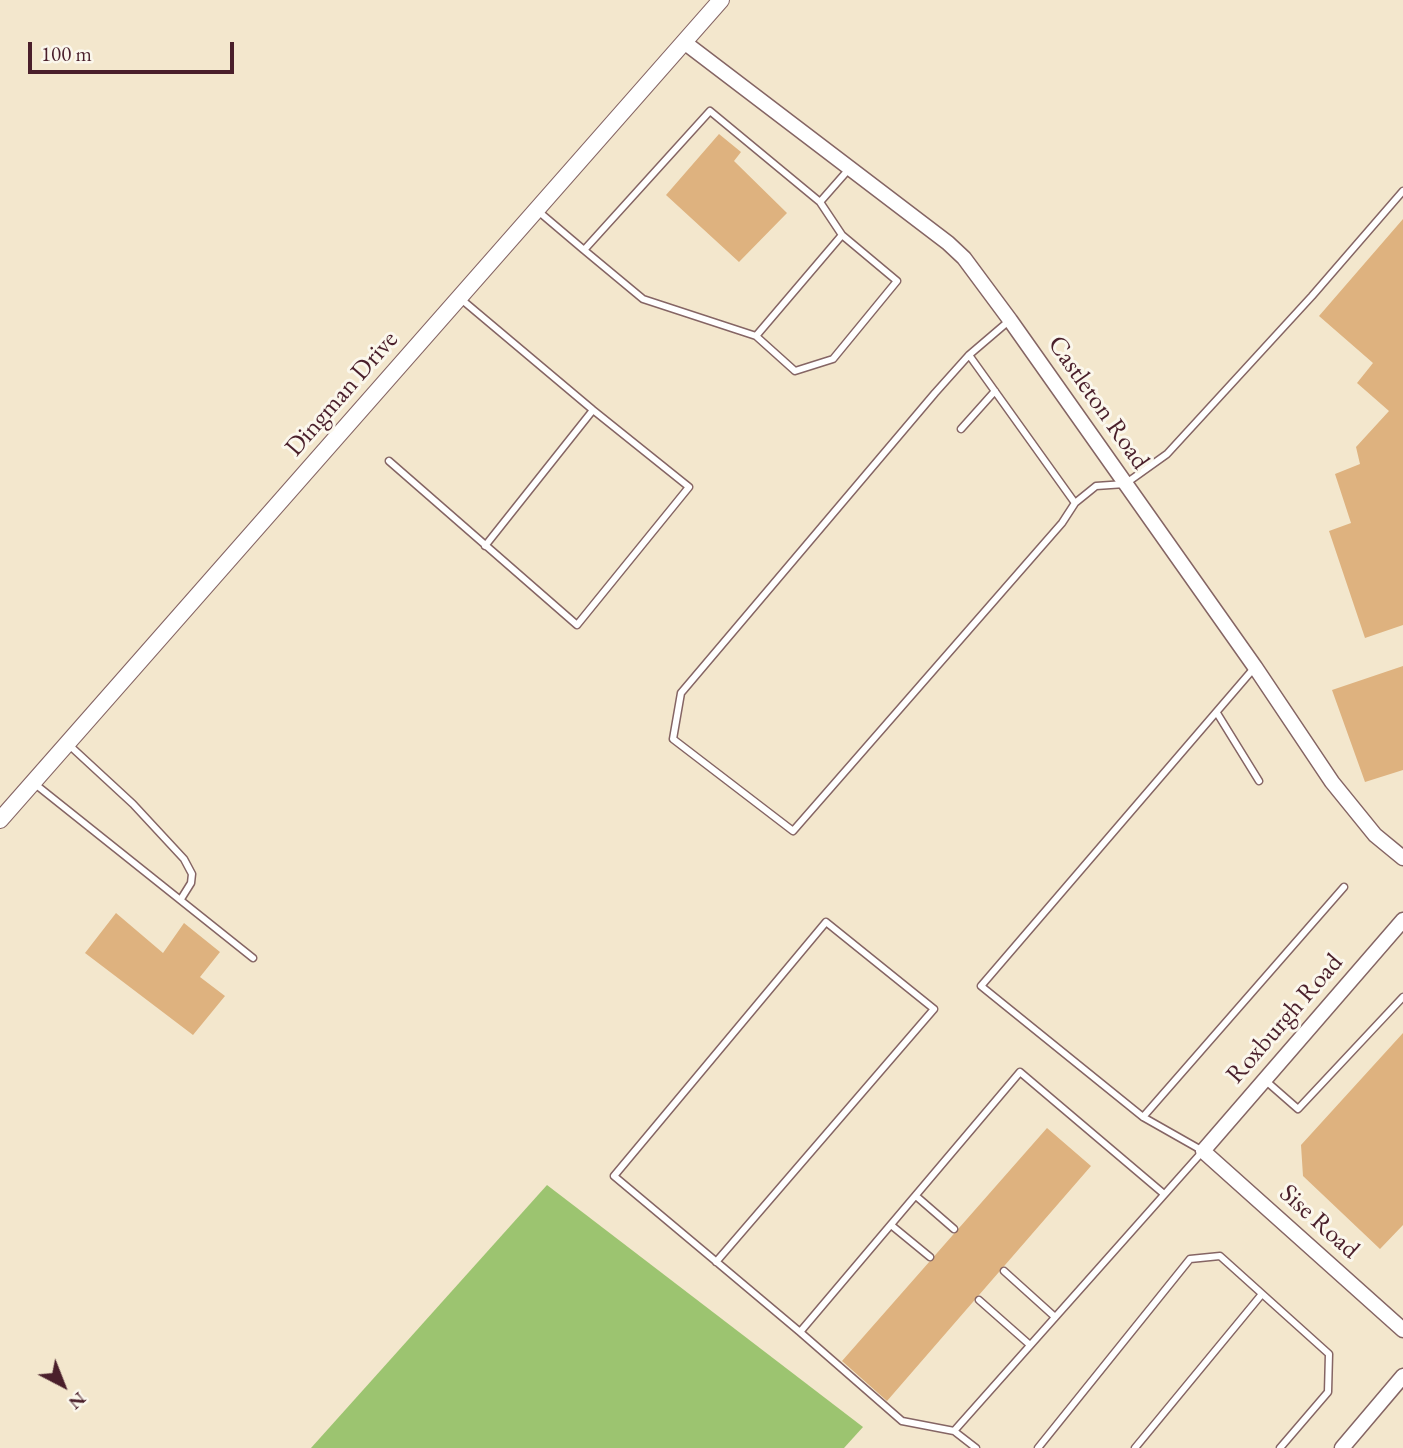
<!DOCTYPE html>
<style>
body{margin:0}
#map{position:relative;width:1403px;height:1448px;overflow:hidden;background:#f3e7cd;font-family:"EB Garamond",serif}
canvas{display:block}
.north{position:absolute;left:28px;top:1350px;width:70px;height:70px;-webkit-text-stroke:5px #fbf7ec;paint-order:stroke;rotate:138deg;font-size:19px;font-weight:700;line-height:28px;text-align:center;color:#4a1f2b}
.north::after{content:'';display:block;margin:auto;width:24px;height:32px;background:#4a1f2b;clip-path:polygon(50% 0,100% 100%,50% 72%,0 100%)}
.scale{position:absolute;left:28px;top:42px;width:206px;height:32px;box-sizing:border-box;border:4px solid #4a1f2b;border-top:0;padding-left:9px;font-size:21px;line-height:24px;white-space:nowrap;color:#4a1f2b;-webkit-text-stroke:5px #fbf7ec;paint-order:stroke}
</style>
<div id="map">
<canvas width="1403" height="1448"></canvas>
<div class="north">N</div>
<div class="scale">100 m</div>
</div>
<script>
const c = document.querySelector('canvas').getContext('2d');
c.lineJoin = 'round';
function fillPath(path, color) { c.fillStyle = color; c.fill(path, 'evenodd'); }
const shape = rows => new Path2D(rows.map(r => 'M' + r).join(''));
function stroke(path, color, width, dash) { c.strokeStyle = color; c.lineWidth = width; c.lineCap = dash ? 'butt' : 'round'; c.setLineDash(dash || []); c.stroke(path); }
function label(font, color, halo, rows, align = 'center') {
  c.font = font + ' "EB Garamond",serif'; c.lineWidth = 6; c.setLineDash([]); c.textBaseline = 'middle'; c.strokeStyle = halo; c.fillStyle = color; for (const [text, x, y, turn = 0] of rows) {
    c.save(); c.translate(x, y); c.rotate((+turn || 0) * Math.PI / 180); c.textAlign = isNaN(turn) ? turn : align; if (halo) c.strokeText(text, 0, 0); c.fillText(text, 0, 0); c.restore();
  }
}
fillPath(shape([
 [547,1185,863,1427,844,1448,311,1448]
]), '#9cc470');
fillPath(shape([
 [719,134,741,152,734,161,787,213,739,262,666,195],
 [1403,219,1403,625,1365,638,1329,531,1351,523,1335,474,1360,464,1356,447,1389,411,1357,383,1373,363,1319,316],
 [1403,666,1403,770,1365,782,1332,690],
 [116,913,163,953,184,923,220,952,200,977,225,996,193,1035,85,953],
 [1403,1033,1403,1225,1380,1249,1303,1176,1301,1145],
 [1047,1128,1091,1166,887,1401,842,1361]
]), '#deb27f');
const service = shape([
 [820,202,849,169],
 [538,211,584,250,710,111,820,202,842,235],
 [584,250,643,299,756,336,842,235,897,281,833,359,795,371,756,336],
 [1010,320,969,355,935,393,681,693,673,739,793,831,1062,523,1075,503,1096,486,1125,484,1167,454,1312,296,1403,191],
 [969,355,1075,503],
 [961,429,995,391],
 [389,461,577,625,689,487,593,410,461,299],
 [485,546,593,410],
 [1217,713,1259,781],
 [68,744,133,804,184,859,192,874,191,883,181,899],
 [35,784,253,958],
 [1266,1081,1298,1109,1403,997],
 [1143,1117,1344,887],
 [1164,1194,1020,1072,800,1332,902,1421,954,1431,1203,1151,1143,1117,981,986,1255,667],
 [916,1196,954,1229],
 [891,1225,930,1257],
 [716,1262,934,1009,826,922,614,1176,731,1274,800,1332],
 [1004,1271,1055,1317],
 [979,1300,1030,1345],
 [954,1431,976,1448],
 [1038,1448,1190,1259,1220,1256,1329,1354,1328,1392,1280,1448],
 [1135,1448,1262,1294]
]);
const tertiary = shape([
 [684,42,948,243,964,258,1010,320,1255,667,1332,782,1375,835,1403,858],
 [1403,920,1203,1151,1403,1330],
 [1342,1448,1403,1376]
]);
const secondary = shape([
 [0,820,721,0]
]);
stroke(service, '#856564', 9);
stroke(tertiary, '#856564', 17);
stroke(secondary, '#856564', 18);
stroke(service, '#fff', 6);
stroke(tertiary, '#fff', 14);
stroke(secondary, '#fff', 16);
label('26px', '#4a1f2b', '#fbf7ec', [
 ["Dingman Drive",342,394,-49],
 ["Castleton Road",1098,403,55],
 ["Roxburgh Road",1285,1019,-49],
 ["Sise Road",1319,1222,42]
]);
</script>
